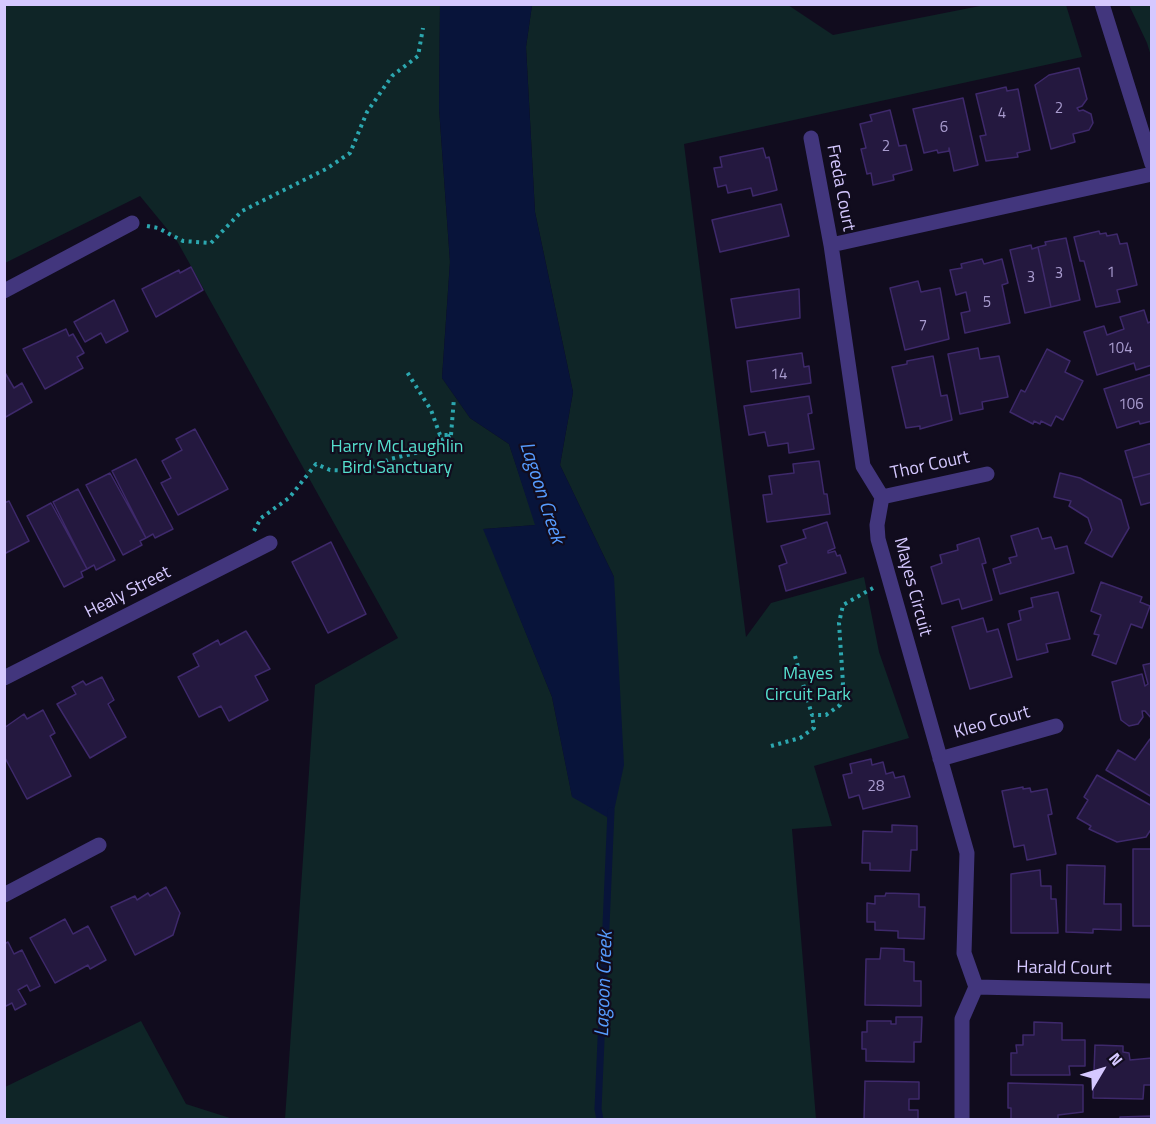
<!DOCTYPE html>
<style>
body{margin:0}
#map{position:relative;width:1156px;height:1124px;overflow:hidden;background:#110c1e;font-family:"Titillium Web",sans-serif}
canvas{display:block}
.frame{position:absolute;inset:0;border:6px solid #d5c8ff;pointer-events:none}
.north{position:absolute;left:1072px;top:1040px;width:60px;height:60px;-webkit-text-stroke:4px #110c1e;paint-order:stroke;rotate:52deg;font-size:16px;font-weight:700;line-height:24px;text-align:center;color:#d5c8ff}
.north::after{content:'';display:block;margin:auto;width:21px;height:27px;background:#d5c8ff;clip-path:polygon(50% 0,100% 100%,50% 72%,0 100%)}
</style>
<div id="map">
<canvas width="1156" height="1124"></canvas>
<div class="frame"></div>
<div class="north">N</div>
</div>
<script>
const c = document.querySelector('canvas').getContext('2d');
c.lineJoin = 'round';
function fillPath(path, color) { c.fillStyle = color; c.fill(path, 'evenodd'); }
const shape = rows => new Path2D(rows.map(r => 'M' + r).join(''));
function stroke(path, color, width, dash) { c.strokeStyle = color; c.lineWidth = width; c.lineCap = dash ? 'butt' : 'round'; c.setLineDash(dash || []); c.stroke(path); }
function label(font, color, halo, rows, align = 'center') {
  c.font = font + ' "Titillium Web",sans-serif'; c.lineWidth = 4.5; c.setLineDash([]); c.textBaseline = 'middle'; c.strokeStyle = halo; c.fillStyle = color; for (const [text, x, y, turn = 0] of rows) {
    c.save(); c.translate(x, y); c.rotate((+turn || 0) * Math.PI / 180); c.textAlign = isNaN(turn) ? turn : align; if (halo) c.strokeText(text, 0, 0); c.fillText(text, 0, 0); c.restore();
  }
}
fillPath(shape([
 [5,5,440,5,439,108,450,262,442,378,470,418,509,444,536,525,484,529,552,697,572,796,614,577,560,465,573,392,535,212,526,47,532,5,788,5,833,35,985,5,1066,5,1082,57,684,144,746,637,771,603,864,577,879,652,909,738,814,766,832,826,792,829,816,1119,285,1119,315,685,398,638,177,241,140,196,5,263],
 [1129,5,1151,5,1151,56,1147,43],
 [141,1021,186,1104,233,1119,5,1119,5,1087]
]), '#0f2527');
fillPath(shape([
 [440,5,532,5,526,47,535,212,573,392,560,465,614,577,624,765,612,820,572,797,552,697,483,529,535,525,509,444,470,418,442,378,450,262,439,108]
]), '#08143a');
stroke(shape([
 [600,1120,598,1109,611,811]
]), '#08143a', 7);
const building = shape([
 [1079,68,1087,99,1082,106,1077,108,1079,111,1083,110,1091,114,1093,123,1089,130,1073,134,1075,142,1051,149,1035,85,1049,75,1079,68],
 [1006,87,1007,91,1018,89,1030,150,1017,153,1018,157,986,161,980,136,986,135,976,94,1006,87],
 [963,98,978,165,954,171,949,148,949,151,938,153,937,150,924,153,913,109,963,98],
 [890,110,899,146,906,145,912,170,893,175,894,180,873,185,871,173,867,174,861,149,866,148,860,124,872,121,870,115,890,110],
 [763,148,766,158,769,157,777,190,753,196,751,188,728,193,726,185,718,187,714,168,722,167,720,157,763,148],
 [781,204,789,236,720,252,712,220,781,204],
 [1099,231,1100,234,1106,233,1107,236,1117,234,1120,244,1127,243,1137,285,1117,290,1120,302,1096,307,1084,261,1080,261,1074,237,1099,231],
 [1066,238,1080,300,1051,307,1038,247,1046,245,1045,242,1066,238],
 [1031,245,1032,249,1038,247,1051,307,1025,313,1010,250,1031,245],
 [982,259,984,264,1002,259,1008,283,1002,285,1010,323,965,333,961,313,970,311,966,292,956,295,950,270,962,268,961,264,982,259],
 [191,267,203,290,156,317,142,289,179,270,180,273,191,267],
 [918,281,921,292,940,288,949,339,905,350,890,288,918,281],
 [799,289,800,318,736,328,731,299,799,289],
 [114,300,128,331,106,343,101,333,85,342,74,322,114,300],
 [1144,310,1148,323,1152,321,1152,365,1136,370,1134,363,1097,375,1084,332,1104,326,1107,335,1124,329,1120,317,1144,310],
 [66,329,69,336,73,334,84,353,77,357,83,368,45,389,23,349,66,329],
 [978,348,980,359,999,356,1008,397,982,402,983,409,960,414,948,354,978,348],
 [1047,349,1070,361,1065,372,1083,381,1063,420,1056,416,1051,426,1041,421,1040,424,1034,421,1033,424,1010,412,1021,390,1025,392,1047,349],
 [802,353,804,367,809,366,811,383,751,392,747,361,802,353],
 [933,356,941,396,947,395,952,420,920,429,920,426,906,428,892,367,907,364,907,361,933,356],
 [4,371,14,388,22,383,32,402,4,418,4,371],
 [1152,374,1152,421,1140,424,1139,421,1117,428,1104,389,1152,374],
 [809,396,812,413,808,414,814,449,789,453,788,443,768,446,765,432,749,435,744,406,809,396],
 [195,429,228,489,178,515,161,483,171,478,162,461,182,450,176,439,195,429],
 [1152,443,1152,473,1133,478,1125,451,1152,443],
 [136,459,173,529,155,538,153,534,146,538,112,471,136,459],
 [819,461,824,494,827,494,830,514,767,522,763,495,772,494,769,476,794,473,793,464,819,461],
 [110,473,146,538,140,541,142,545,123,555,86,485,110,473],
 [1060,473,1080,478,1121,500,1129,528,1112,557,1085,543,1092,530,1088,518,1069,506,1071,501,1054,497,1060,473],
 [1152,473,1152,502,1141,505,1133,478,1152,473],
 [78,489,115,560,96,570,94,565,87,569,53,502,78,489],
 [9,501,29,541,4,554,4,503,9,501],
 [51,503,87,569,81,572,83,577,64,587,27,516,51,503],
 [827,522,835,548,828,551,828,553,835,551,837,556,840,555,846,573,786,591,779,566,787,563,781,546,806,538,803,530,827,522],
 [1038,528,1042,539,1051,537,1055,549,1067,546,1074,573,1000,594,993,569,1011,563,1009,558,1017,556,1011,536,1038,528],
 [979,538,986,563,982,564,992,600,962,609,959,599,942,604,931,567,942,563,940,555,958,550,957,545,979,538],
 [331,542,366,614,328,633,292,562,331,542],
 [1101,582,1142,597,1140,602,1150,606,1142,628,1131,624,1116,664,1092,655,1099,635,1094,634,1101,615,1091,611,1101,582],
 [1058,592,1070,639,1046,644,1048,652,1017,660,1008,624,1021,620,1019,611,1033,607,1031,598,1058,592],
 [983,618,987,632,998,629,1012,677,970,689,952,627,983,618],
 [246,631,270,669,255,676,268,700,229,721,221,706,199,717,178,677,199,666,193,654,218,640,220,645,246,631],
 [1152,663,1152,719,1145,711,1142,711,1143,717,1138,724,1129,726,1121,720,1112,682,1142,674,1145,686,1148,684,1143,665,1152,663],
 [102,677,114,700,108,704,126,737,90,758,57,704,76,694,72,687,83,681,86,685,102,677],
 [43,710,55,733,50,736,71,776,27,799,4,756,4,728,24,714,27,719,43,710],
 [1150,739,1152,740,1152,797,1106,770,1118,750,1135,760,1150,739],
 [871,759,872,765,883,762,886,774,893,772,895,778,904,776,910,797,863,809,859,795,849,798,843,775,852,773,850,764,871,759],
 [1097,775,1152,806,1152,828,1146,837,1117,842,1089,829,1091,826,1077,818,1088,800,1084,797,1097,775],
 [1023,787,1023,789,1030,788,1031,792,1047,789,1052,814,1048,815,1056,854,1027,860,1024,845,1014,847,1002,791,1023,787],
 [892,825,917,826,917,850,911,850,910,871,870,870,870,863,862,863,863,831,892,832,892,825],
 [1133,849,1152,849,1152,926,1133,926,1133,849],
 [1067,865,1105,866,1104,904,1121,904,1121,930,1093,929,1093,933,1066,932,1067,865],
 [1040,870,1041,886,1051,886,1051,899,1056,899,1058,933,1011,933,1011,874,1040,870],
 [166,887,180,913,173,935,135,955,111,907,135,896,137,900,148,893,150,896,166,887],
 [886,893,919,894,919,907,925,907,924,939,898,938,898,931,875,930,875,922,867,922,867,903,875,904,875,896,885,896,886,893],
 [65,919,73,934,88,926,106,960,90,969,88,965,55,983,30,938,65,919],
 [8,942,14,954,22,950,40,986,30,991,27,985,18,990,26,1004,15,1010,12,1003,4,1007,4,944,8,942],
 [881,948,904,949,904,961,914,962,914,981,921,981,921,1006,865,1005,866,959,880,959,881,948],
 [896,1017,922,1017,921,1042,914,1042,914,1062,866,1061,866,1049,862,1049,862,1032,867,1032,867,1021,891,1021,891,1024,896,1024,896,1017],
 [1034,1022,1062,1023,1062,1040,1085,1040,1085,1066,1069,1066,1070,1075,1011,1075,1011,1053,1017,1053,1016,1045,1023,1045,1023,1035,1034,1035,1034,1022],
 [1095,1045,1123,1046,1123,1052,1129,1053,1130,1060,1152,1058,1152,1085,1144,1085,1143,1099,1093,1098,1095,1045],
 [865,1081,919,1082,919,1099,909,1099,909,1110,918,1110,918,1120,864,1120,865,1081],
 [1008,1083,1083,1085,1083,1112,1058,1115,1058,1120,1011,1120,1011,1108,1008,1108,1008,1083],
 [1152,1116,1152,1120,1120,1120,1120,1117,1152,1116]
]);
fillPath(building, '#24183f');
stroke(building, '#3e296b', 1.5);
stroke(shape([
 [147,226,158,228,183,241,211,243,242,211,326,169,350,153,367,112,392,76,418,56,423,28],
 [451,435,454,398],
 [254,531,261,518,289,498,316,464,330,470,363,471,390,459,420,452,451,435,440,435,431,410,407,372],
 [795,656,812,715,826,715,840,705,843,683,839,623,843,605,873,588],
 [771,746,800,738,814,728,812,715]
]), '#2ca7af', 4, [3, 4.5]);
stroke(shape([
 [1102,4,1152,164],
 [811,138,831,245],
 [4,291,132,223],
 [882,497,987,474],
 [4,678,270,543],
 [940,759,1056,726],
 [4,895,99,845],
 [976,987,1152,991],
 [962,1120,962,1019,976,987,964,953,967,853,878,539,877,525,882,497,863,466,831,245,1152,174]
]), '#42367d', 15);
label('15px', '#a99ccf', null, [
 ["2",1059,109],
 ["4",1002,114],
 ["6",944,128],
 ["2",886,147],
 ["1",1111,273],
 ["3",1059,274],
 ["3",1031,278],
 ["5",987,303],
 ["7",923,326],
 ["104",1120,349],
 ["14",779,375],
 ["106",1131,405],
 ["28",876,787]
]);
label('18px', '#d5c8ff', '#110c1e', [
 ["Freda Court",840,188,79],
 ["Thor Court",930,466,-12],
 ["Mayes Circuit",912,587,75],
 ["Healy Street",128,593,-27],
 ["Kleo Court",992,723,-16],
 ["Harald Court",1064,969,1]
]);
label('18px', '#55dfcd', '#110c1e', [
 ["Harry McLaughlin",397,448],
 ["Bird Sanctuary",397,469],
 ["Mayes",808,675],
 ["Circuit Park",808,696]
]);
label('italic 20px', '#569cff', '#110c1e', [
 ["Lagoon Creek",541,493,72],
 ["Lagoon Creek",605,984,-88]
]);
</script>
